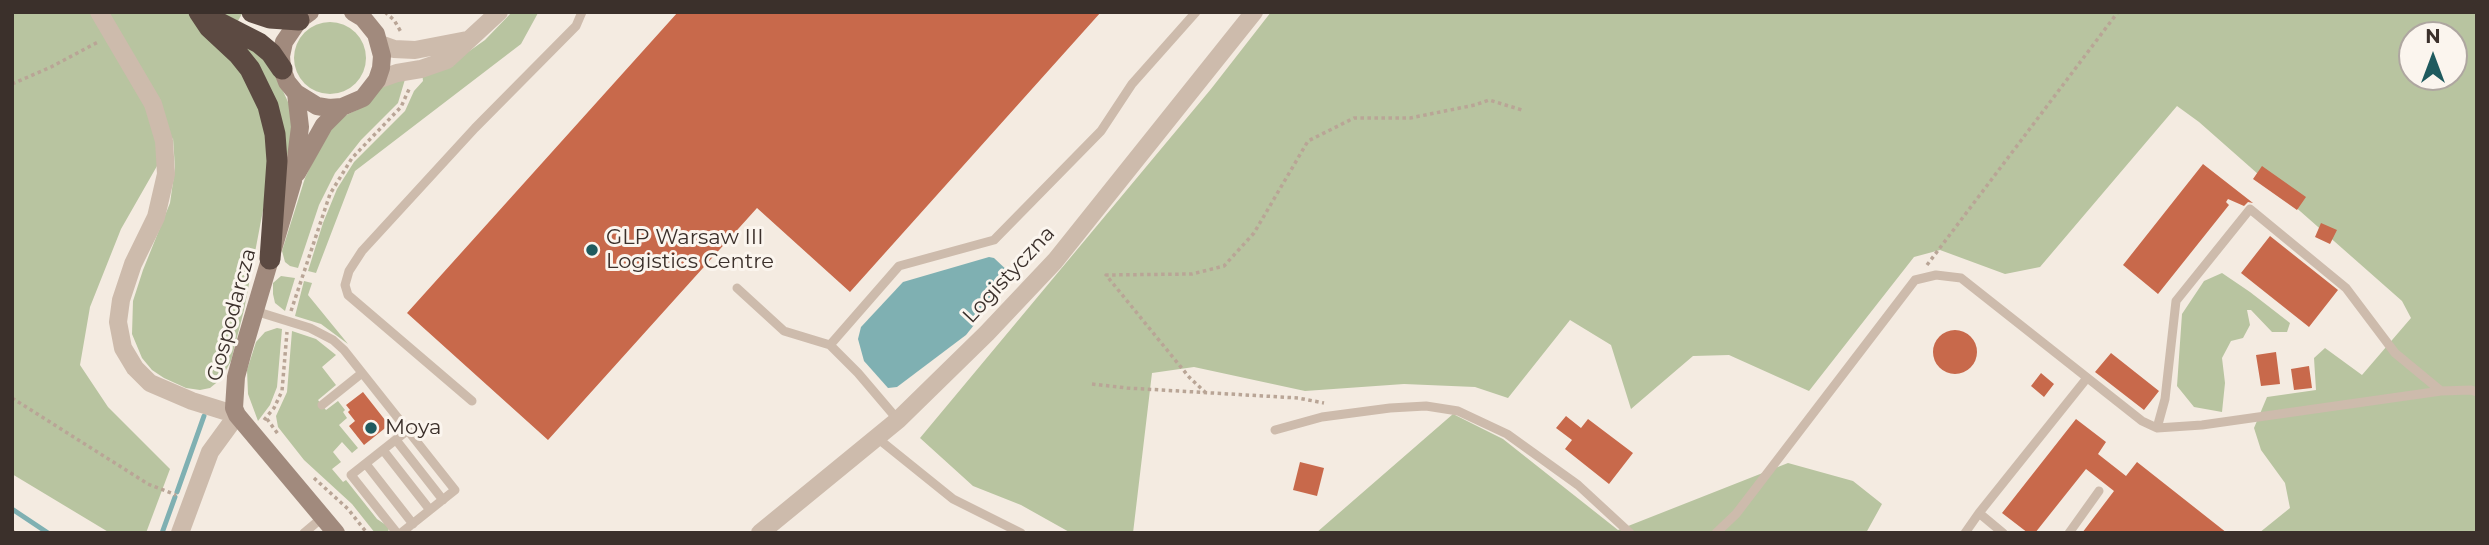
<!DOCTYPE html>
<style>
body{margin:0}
#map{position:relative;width:2489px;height:545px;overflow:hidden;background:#f4ebe1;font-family:Montserrat,sans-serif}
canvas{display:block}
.frame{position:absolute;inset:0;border:14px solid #3b302b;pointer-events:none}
.north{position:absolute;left:2398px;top:21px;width:70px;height:70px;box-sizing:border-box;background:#fbf5ee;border:2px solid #aea6a0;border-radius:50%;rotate:0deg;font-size:19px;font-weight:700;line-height:28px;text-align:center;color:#3b302b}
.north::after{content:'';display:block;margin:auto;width:24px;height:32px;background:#1f5a5e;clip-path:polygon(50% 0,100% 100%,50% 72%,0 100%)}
</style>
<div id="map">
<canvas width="2489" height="545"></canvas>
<div class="frame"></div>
<div class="north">N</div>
</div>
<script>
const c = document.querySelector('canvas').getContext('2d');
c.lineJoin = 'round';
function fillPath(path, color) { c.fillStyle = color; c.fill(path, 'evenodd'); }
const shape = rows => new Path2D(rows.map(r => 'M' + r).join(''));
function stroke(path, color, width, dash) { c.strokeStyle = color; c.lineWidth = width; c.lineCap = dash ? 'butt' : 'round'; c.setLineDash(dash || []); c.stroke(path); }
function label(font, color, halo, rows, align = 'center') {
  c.font = font + ' Montserrat,sans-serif'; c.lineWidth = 6; c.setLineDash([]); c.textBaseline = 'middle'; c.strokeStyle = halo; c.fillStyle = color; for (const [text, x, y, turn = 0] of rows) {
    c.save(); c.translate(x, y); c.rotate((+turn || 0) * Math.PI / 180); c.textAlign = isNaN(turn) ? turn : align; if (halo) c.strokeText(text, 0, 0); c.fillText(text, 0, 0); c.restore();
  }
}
fillPath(shape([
 [12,12,243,12,230,35,259,48,268,58,293,113,294,127,284,170,278,121,268,89,253,63,230,36,223,49,236,64,255,92,265,122,269,158,264,205,244,310,231,361,221,379,210,388,200,390,186,388,164,378,152,370,142,358,132,334,133,301,143,270,170,203,175,168,173,138,121,229,90,307,80,365,108,407,170,469,146,533,110,533,12,474],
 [512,12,538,13,521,44,355,171,316,273,308,271,323,223,337,189,354,162,405,111,414,91,423,81,422,72,468,52,485,40],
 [1271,12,2477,12,2477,533,2259,533,2290,508,2285,483,2261,450,2254,428,2267,397,2316,390,2314,358,2325,348,2362,375,2411,318,2402,301,2199,122,2177,106,2040,267,2005,274,1940,250,1914,257,1809,391,1729,355,1693,356,1631,409,1611,345,1570,320,1508,398,1475,387,1404,384,1305,391,1194,367,1152,373,1133,533,1071,533,1021,505,973,486,920,438,1211,89],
 [2412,35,2454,35,2454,77,2412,77],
 '294 58a36 36 0 1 1 72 0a36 36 0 1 1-72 0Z',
 [406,76,398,103,361,140,335,173,319,205,298,268,290,266,285,262,282,251,305,178,328,130,340,118,357,110,382,87],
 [2222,273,2250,292,2290,323,2287,332,2272,332,2251,310,2247,310,2250,325,2243,338,2231,341,2222,358,2225,383,2222,412,2194,407,2177,386,2182,314,2204,281],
 [281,276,295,278,285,311,275,303,273,294,273,283],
 [304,281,312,283,308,295,348,344,321,324,295,316],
 [277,328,282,329,277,387,270,405,258,421,248,394,247,370,256,342,265,332],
 [292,331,316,339,336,355,322,367,336,385,318,400,326,410,338,401,345,410,343,412,347,418,339,425,358,448,352,453,342,442,333,452,341,462,332,469,343,482,346,480,377,519,389,527,388,533,375,533,352,504,304,460,278,427,276,416,287,392],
 [1453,414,1503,439,1618,530,1788,463,1853,481,1882,504,1866,533,1316,533]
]), '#b8c4a0');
fillPath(shape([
 [989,257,994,258,1011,274,1010,280,966,335,897,387,888,388,864,361,858,339,861,327,903,282]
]), '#7fb0b2');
stroke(shape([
 [177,492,204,416],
 [12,509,48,533],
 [162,533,175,497]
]), '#7fb0b2', 5);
fillPath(shape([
 [678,12,1101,12,850,292,757,208,548,440,407,313],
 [2203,164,2253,203,2248,202,2244,206,2228,199,2226,202,2229,205,2158,294,2123,265],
 [2262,166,2306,197,2297,210,2253,179],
 [2321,223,2337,230,2330,244,2315,237],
 [2270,236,2338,290,2309,327,2241,273],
 '1933 352a22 22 0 1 1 44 0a22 22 0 1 1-44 0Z',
 [2276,352,2280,384,2261,386,2256,355],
 [2111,353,2159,391,2144,410,2095,372],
 [2309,366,2312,388,2294,390,2291,369],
 [2041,373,2054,384,2044,397,2031,386],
 [363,392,389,425,364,445,349,426,355,421,348,412,350,410,346,405],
 [1566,416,1581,428,1588,419,1633,453,1609,484,1565,449,1572,440,1556,428],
 [2076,419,2106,442,2098,454,2126,476,2137,462,2227,533,2082,533,2114,491,2086,469,2035,533,2028,533,2002,513],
 [1300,462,1324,468,1317,496,1293,490]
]), '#c8694b');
stroke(shape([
 [385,12,394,20,401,32],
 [12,84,51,67,98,42],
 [1927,265,2118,12],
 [291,311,330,194,352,158,401,107,410,87],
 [1092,384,1127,388,1298,398,1324,403],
 [1206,393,1189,377,1106,275,1192,274,1224,266,1254,233,1308,141,1354,118,1410,118,1475,105,1489,100,1522,110],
 [12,398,148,484,176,495],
 [267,419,278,434],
 [264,420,274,408,282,391,287,332],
 [314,478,348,509,367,533],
 [12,531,15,533]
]), '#b9a596', 3.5, [3.5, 3.5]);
stroke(shape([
 [737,288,784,331,830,345,858,373,898,420],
 [255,311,310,328,333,340,344,350,455,490,401,533],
 [830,345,899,266,994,240,1101,131,1132,84,1196,12],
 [472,401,348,295,345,285,349,271,362,251,475,128,576,26,582,12],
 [322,405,362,373],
 [2157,428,2165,399,2176,301,2250,209,2346,288,2395,353,2441,391,2471,390,2477,392],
 [1275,430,1322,417,1390,408,1426,406,1458,411,1507,434,1578,485,1630,533],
 [876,437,953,499,1021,533],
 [396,440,443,500],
 [383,450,430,510],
 [366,464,413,524],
 [1979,513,2087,378],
 [304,533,323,517],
 [397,533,351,475,408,430],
 [1716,533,1736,514,1915,280,1936,275,1961,278,2142,421,2157,428,2202,425,2441,391],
 [1965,533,1979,513,2003,533],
 [2069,533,2099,491]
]), '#cdbbac', 9);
stroke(shape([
 [99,12,153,104,164,141,165,157,166,174,156,217,133,264,121,300,118,322,123,348,135,368,150,383,192,401,237,415,210,452,180,533],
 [380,44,394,49,415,50,467,40],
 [377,80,397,73,421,69,447,60,499,12],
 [760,533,898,420,987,333,1055,261,1254,12]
]), '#cdbbac', 18);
stroke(shape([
 [310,12,299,20,284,42,281,56,282,69,287,82,296,93,317,106,329,108,342,107,363,98,377,80,381,68,382,56,376,34,363,18,353,12],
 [296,93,300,127,293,181,243,351,236,377,234,408,237,415,336,533],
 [297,173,324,125,342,107]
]), '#a18a7d', 18);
stroke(shape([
 [199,12,209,27,238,54,250,69,268,106,275,134,277,161,270,259],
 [252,12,270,18,299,20],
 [212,19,259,43,271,53,282,69]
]), '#5c4a42', 21);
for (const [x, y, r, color] of [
 [592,250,7,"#1f5a5e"],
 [371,428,7,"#1f5a5e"]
]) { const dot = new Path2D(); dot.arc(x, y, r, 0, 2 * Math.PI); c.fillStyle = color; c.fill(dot); stroke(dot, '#fbf5ee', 2.5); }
label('21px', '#3b302b', '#fbf5ee', [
 ["GLP Warsaw III",606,238],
 ["Logistics Centre",606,262],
 ["Moya",385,428]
], 'left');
label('21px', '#3b302b', '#fbf5ee', [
 ["Logistyczna",1009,275,-47],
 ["Gospodarcza",232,315,-75]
]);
</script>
